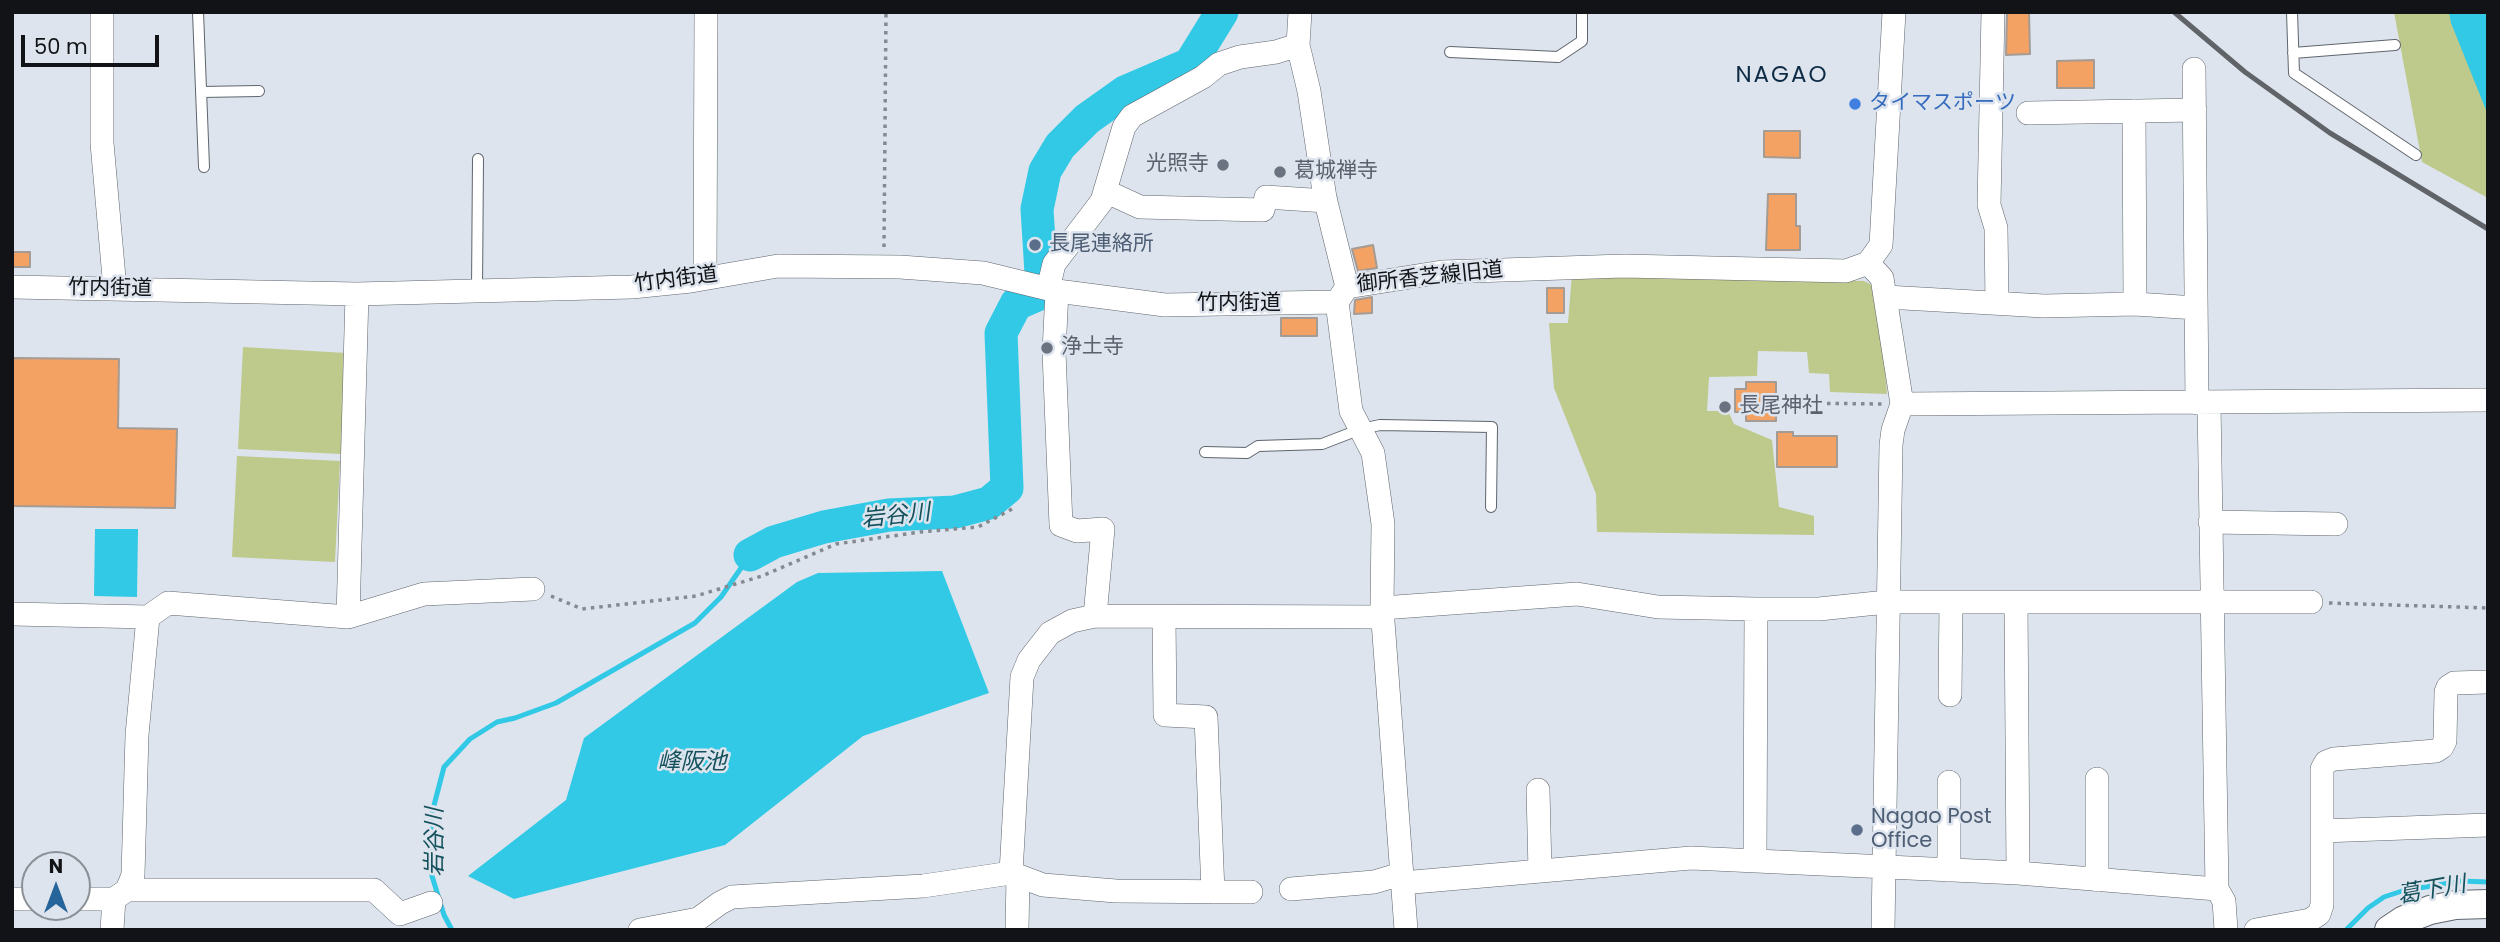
<!DOCTYPE html>
<meta charset="utf-8">
<style>
body{margin:0}
#map{position:relative;width:2500px;height:942px;overflow:hidden;background:#dde4ed;font-family:Poppins,sans-serif}
canvas{display:block}
.frame{position:absolute;inset:0;border:14px solid #111316;pointer-events:none}
.north{position:absolute;left:21px;top:851px;width:70px;height:70px;box-sizing:border-box;background:#dde4ed;border:2px solid #8b9097;border-radius:50%;rotate:0deg;font-size:19px;font-weight:700;line-height:28px;text-align:center;color:#111316}
.north::after{content:'';display:block;margin:auto;width:24px;height:32px;background:#25659b;clip-path:polygon(50% 0,100% 100%,50% 72%,0 100%)}
.scale{position:absolute;left:21px;top:35px;width:138px;height:32px;box-sizing:border-box;border:4px solid #111316;border-top:0;padding-left:9px;font-size:21px;line-height:24px;white-space:nowrap;color:#111316;-webkit-text-stroke:5px #dde4ed;paint-order:stroke}
</style>
<div id="map">
<canvas width="2500" height="942"></canvas>
<div class="frame"></div>
<div class="north">N</div>
<div class="scale">50 m</div>
</div>
<script>
const c = document.querySelector('canvas').getContext('2d');
c.lineJoin = 'round';
function fillPath(path, color) { c.fillStyle = color; c.fill(path, 'evenodd'); }
const shape = rows => new Path2D(rows.map(r => 'M' + r).join(''));
function stroke(path, color, width, dash) { c.strokeStyle = color; c.lineWidth = width; c.lineCap = dash ? 'butt' : 'round'; c.setLineDash(dash || []); c.stroke(path); }
function label(font, color, halo, rows, align = 'center') {
  c.font = font + ' Poppins,"Noto Sans JP",sans-serif'; c.lineWidth = 5; c.setLineDash([]); c.textBaseline = 'middle'; c.strokeStyle = halo; c.fillStyle = color; for (const [text, x, y, turn = 0] of rows) {
    c.save(); c.translate(x, y); c.rotate((+turn || 0) * Math.PI / 180); c.textAlign = isNaN(turn) ? turn : align; if (halo) c.strokeText(text, 0, 0); c.fillText(text, 0, 0); c.restore();
  }
}
fillPath(shape([
 [2394,12,2488,12,2488,198,2422,162],
 [1572,274,1864,281,1878,288,1887,394,1830,392,1829,374,1809,373,1807,352,1758,351,1757,376,1709,377,1707,411,1728,411,1734,424,1772,440,1779,507,1814,516,1814,535,1597,532,1596,494,1554,388,1549,323,1568,323],
 [243,347,346,353,341,454,238,449],
 [237,456,340,461,335,562,232,557]
]), '#bec98c');
fillPath(shape([
 [2449,12,2488,12,2488,115,2451,23],
 [95,529,138,529,137,597,94,596],
 [942,571,989,693,863,736,725,845,514,899,468,876,566,800,584,738,797,582,818,573]
]), '#31c9e5');
stroke(shape([
 [452,930,444,915,432,876,432,813,444,767,470,739,497,722,515,718,556,703,695,623,721,597,750,555],
 [2346,930,2368,908,2384,897,2402,891,2460,881,2488,882]
]), '#31c9e5', 5);
stroke(shape([
 [750,555,774,542,824,527,889,515,955,512,989,503,1007,488,1001,333,1016,304,1039,294,1041,273,1037,209,1045,171,1060,146,1087,119,1125,92,1190,64,1222,12]
]), '#31c9e5', 33);
const building = shape([
 [2007,12,2029,12,2030,54,2006,55,2007,12],
 [2094,60,2094,88,2057,88,2057,61,2094,60],
 [1764,131,1800,131,1800,158,1764,157,1764,131],
 [1768,194,1796,194,1796,226,1800,226,1800,250,1766,250,1768,194],
 [1373,245,1377,268,1358,271,1352,249,1373,245],
 [12,252,30,252,30,267,12,267,12,252],
 [1547,288,1564,288,1564,313,1547,313,1547,288],
 [1372,297,1372,313,1354,314,1355,300,1372,297],
 [1281,318,1317,318,1317,336,1281,336,1281,318],
 [12,358,119,359,118,428,177,429,175,508,12,506,12,358],
 [1746,382,1776,382,1776,421,1746,421,1746,412,1735,412,1735,389,1746,389,1746,382],
 [1777,432,1793,432,1793,436,1837,436,1837,467,1777,467,1777,432]
]);
fillPath(building, '#f4a164');
stroke(building, '#a49b94', 2);
const service = shape([
 [198,12,204,167],
 [2292,12,2294,73,2416,155],
 [1450,52,1558,57,1582,41,1582,12],
 [2293,53,2395,45],
 [201,92,259,91],
 [477,290,478,159],
 [1205,452,1247,453,1258,446,1322,444,1361,429,1380,425,1492,427,1491,507]
]);
const minor = shape([
 [102,12,102,143,115,289],
 [1300,12,1298,45,1309,91,1325,198,1347,287],
 [1993,12,1989,205,1996,228,1997,303],
 [2194,69,2197,403],
 [2134,111,2135,304],
 [2028,113,2195,110],
 [1105,191,1140,207,1263,210,1266,197,1326,201],
 [1868,263,1882,278,1902,404,2488,400],
 [705,278,706,12],
 [12,287,357,294,632,287,691,281,778,266,900,267,983,273,1057,291,1165,305,1337,302],
 [1048,289,1054,264,1102,201,1124,127,1132,116,1203,77,1219,64,1240,57,1276,52,1298,45],
 [1057,291,1054,352,1061,525,1077,531,1103,529,1095,616],
 [1886,297,2044,306,2135,304,2196,308],
 [2209,403,2217,889,2224,901,2226,930],
 [2210,522,2336,524],
 [2016,602,2018,873],
 [1382,608,1577,594,1658,607,1756,609,1819,609,1887,602,2311,602],
 [12,614,148,617,168,603,348,617,424,594,533,589],
 [348,617,357,294],
 [1164,617,1165,715,1206,717,1213,892],
 [1950,695,1951,602],
 [2097,779,2097,880],
 [1949,782,1949,870],
 [1538,790,1540,871],
 [2322,831,2488,825],
 [1755,861,1756,609],
 [1011,873,1043,885,1116,891,1251,892],
 [1402,883,1691,858,2018,873,2217,889],
 [1291,889,1374,882,1401,874],
 [127,890,374,890,400,914,431,903],
 [12,899,35,899],
 [77,899,114,899],
 [112,930,114,899,127,890,133,875,137,735,148,617],
 [640,930,698,919,720,903,732,897,923,886,1011,873,1022,677,1029,660,1050,633,1072,621,1095,616,1383,617],
 [1017,930,1018,876],
 [1406,930,1382,608,1383,524,1373,453,1351,411,1337,302,1347,287,1442,272,1624,266,1846,271,1868,263,1881,245,1894,12],
 [1883,930,1891,445,1893,430,1902,404],
 [2256,930,2310,920,2319,914,2322,905,2322,769,2326,762,2334,759,2436,751,2442,747,2445,741,2446,692,2448,687,2454,683,2488,682]
]);
const tertiary = shape([
 [2389,930,2404,920,2430,910,2455,905,2488,904]
]);
stroke(service, '#5f656d', 12);
stroke(minor, '#5f656d', 24);
stroke(tertiary, '#5f656d', 30);
stroke(shape([
 [884,247,886,12],
 [1793,403,1882,404],
 [551,596,582,609,696,596,762,576,836,544,920,532,978,527,1012,509],
 [2329,603,2488,608]
]), '#858a91', 3.5, [3.5, 5]);
stroke(service, '#fff', 10);
stroke(minor, '#fff', 23);
stroke(tertiary, '#fff', 28);
stroke(shape([
 [2174,12,2245,72,2330,133,2488,229]
]), '#606469', 5);
for (const [x, y, r, color] of [
 [1855,104,7,"#3f7fe0"],
 [1223,165,7,"#6b7280"],
 [1280,172,7,"#6b7280"],
 [1035,245,7,"#5c6f8a"],
 [1047,348,7,"#6b7280"],
 [1725,407,7,"#6b7280"],
 [1857,830,7,"#5c6f8a"]
]) { const dot = new Path2D(); dot.arc(x, y, r, 0, 2 * Math.PI); c.fillStyle = color; c.fill(dot); stroke(dot, '#dde4ed', 2.5); }
label('21px', '#366cbe', '#dde4ed', [
 ["タイマスポーツ",1869,104]
], 'left');
label('21px', '#5b616d', '#dde4ed', [
 ["光照寺",1209,165,"right"],
 ["葛城禅寺",1294,172],
 ["浄土寺",1061,348],
 ["長尾神社",1739,407]
], 'left');
label('21px', '#4e5e75', '#dde4ed', [
 ["長尾連絡所",1049,245],
 ["Nagao Post",1871,818],
 ["Office",1871,842]
], 'left');
label('21px', '#111316', '#dde4ed', [
 ["御所香芝線旧道",1430,278,-6],
 ["竹内街道",676,280,-7],
 ["竹内街道",110,289,1],
 ["竹内街道",1239,304]
]);
c.letterSpacing = '2px';
label('23px', '#0d2b45', '#dde4ed', [
 ["NAGAO",1782,76]
]);
c.letterSpacing = '0px';
label('italic 23px', '#14515c', '#dde4ed', [
 ["岩谷川",896,517,-6],
 ["峰阪池",692,763],
 ["岩谷川",436,842,-90],
 ["葛下川",2432,891,-10]
]);
</script>
